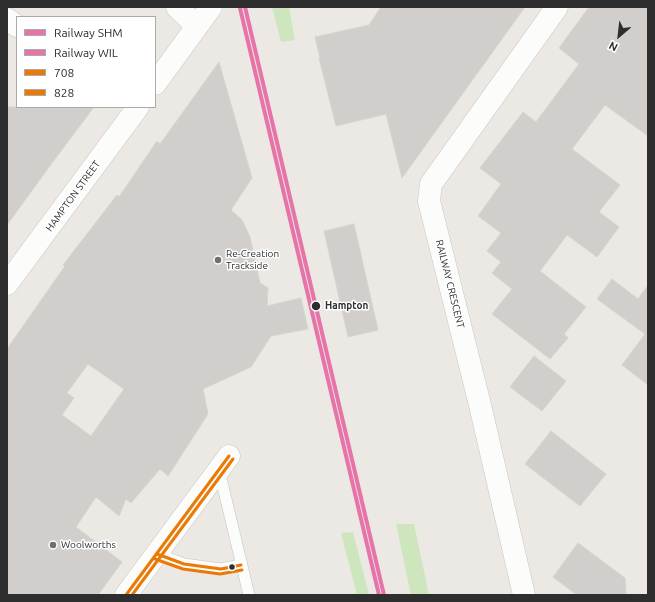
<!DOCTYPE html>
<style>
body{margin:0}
#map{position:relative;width:655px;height:602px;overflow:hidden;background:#ece8e4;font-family:Ubuntu,sans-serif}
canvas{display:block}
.frame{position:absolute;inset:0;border:8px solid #2e2e2e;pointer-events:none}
.legend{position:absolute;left:16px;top:16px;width:140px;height:92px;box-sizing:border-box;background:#fff;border:1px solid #ababab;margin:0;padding:5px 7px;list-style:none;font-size:12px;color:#2e2e2e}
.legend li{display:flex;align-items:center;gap:8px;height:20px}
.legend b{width:20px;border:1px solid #ababab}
.north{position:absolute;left:599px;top:16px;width:40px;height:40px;-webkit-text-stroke:3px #fff;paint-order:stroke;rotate:208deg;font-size:11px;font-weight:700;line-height:16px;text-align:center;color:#2e2e2e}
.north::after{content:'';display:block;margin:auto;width:14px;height:18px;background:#2e2e2e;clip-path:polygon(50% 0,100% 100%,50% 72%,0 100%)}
</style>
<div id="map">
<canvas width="655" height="602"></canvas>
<div class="frame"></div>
<ul class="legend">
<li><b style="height:5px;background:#e774a9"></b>Railway SHM</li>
<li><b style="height:5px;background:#e774a9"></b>Railway WIL</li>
<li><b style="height:5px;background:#ea7a05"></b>708</li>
<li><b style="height:5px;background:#ea7a05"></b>828</li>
</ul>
<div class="north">N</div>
</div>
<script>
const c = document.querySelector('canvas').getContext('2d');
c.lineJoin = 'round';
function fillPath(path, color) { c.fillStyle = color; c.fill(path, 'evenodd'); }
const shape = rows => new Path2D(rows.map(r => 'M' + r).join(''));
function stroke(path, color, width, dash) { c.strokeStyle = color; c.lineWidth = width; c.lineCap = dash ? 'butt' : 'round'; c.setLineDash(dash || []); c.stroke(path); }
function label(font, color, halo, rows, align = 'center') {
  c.font = font + ' Ubuntu,sans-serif'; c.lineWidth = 3; c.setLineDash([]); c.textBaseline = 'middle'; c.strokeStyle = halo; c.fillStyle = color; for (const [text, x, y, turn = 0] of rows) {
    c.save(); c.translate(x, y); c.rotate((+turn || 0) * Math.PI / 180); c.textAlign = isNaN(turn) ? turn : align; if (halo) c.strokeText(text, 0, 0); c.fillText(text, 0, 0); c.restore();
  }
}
fillPath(shape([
 [272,7,289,7,295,40,281,42],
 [396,524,414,524,429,595,411,595],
 [353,532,369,595,357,595,341,533]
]), '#cee6be');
const building = shape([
 [381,7,525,7,402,178,386,114,336,126,319,58,320,58,315,37,369,25,381,7],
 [589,7,648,7,648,136,605,105,572,149,620,185,599,212,619,227,597,257,567,235,540,271,586,307,564,334,568,338,550,359,492,314,512,289,492,273,501,262,487,251,501,233,478,216,501,184,480,168,523,112,536,122,579,64,559,48,589,7],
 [219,62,252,178,231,210,242,220,250,237,260,283,268,288,267,306,301,298,308,329,271,336,251,367,203,389,208,414,168,476,160,469,131,503,126,499,119,516,96,497,76,527,122,562,98,595,7,595,7,349,65,266,63,265,117,195,119,197,157,141,160,144,219,62],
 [88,364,124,389,91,436,62,415,74,398,67,393,88,364],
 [7,107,94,107,52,163,7,225,7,107],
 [354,224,378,330,348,337,324,231,354,224],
 [612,279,638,299,648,285,648,385,622,365,645,334,597,299,612,279],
 [534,356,566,381,542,411,510,387,534,356],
 [551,431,606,474,580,506,525,464,551,431],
 [578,543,625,578,626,595,577,595,553,577,578,543]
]);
fillPath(building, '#d1cecb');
stroke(building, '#d7d4d0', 1);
const lane = shape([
 [219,470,249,595],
 [157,554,184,564,221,569,241,565]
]);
const street = shape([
 [177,7,197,26],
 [7,19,17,26],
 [126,595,229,456],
 [524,595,480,405,429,201,431,184,557,7]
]);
const secondary = shape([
 [155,84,211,7],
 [7,284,138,107]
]);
stroke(lane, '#c5c4c5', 12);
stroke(street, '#c5c4c5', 23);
stroke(secondary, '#c5c4c5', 23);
stroke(lane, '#fcfcfb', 11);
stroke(street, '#fcfcfb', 22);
stroke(secondary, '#fcfcfb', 22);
stroke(shape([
 [157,554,184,564,221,569,241,565],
 [126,595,229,456]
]), '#ea7a05', 3);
stroke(shape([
 [155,559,183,569,220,574,242,570],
 [132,595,233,459]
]), '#ea7a05', 3);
stroke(shape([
 [245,7,384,595]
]), '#e774a9', 4);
stroke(shape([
 [240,8,379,595]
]), '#e774a9', 4);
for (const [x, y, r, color] of [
 [218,260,4,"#706f6e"],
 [316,306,5,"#2e2e2e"],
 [53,545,4,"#706f6e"],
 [232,567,3.5,"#2e2e2e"]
]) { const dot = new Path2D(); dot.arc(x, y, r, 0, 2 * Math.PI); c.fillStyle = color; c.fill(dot); stroke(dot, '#fff', 1.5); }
label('10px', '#2e2e2e', '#fff', [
 ["HAMPTON STREET",73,196,-54],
 ["RAILWAY CRESCENT",450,284,76]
]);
label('10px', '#2e2e2e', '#fff', [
 ["Re-Creation",226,254],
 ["Trackside",226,266],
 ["Woolworths",61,545]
], 'left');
label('bold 10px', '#2e2e2e', '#fff', [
 ["Hampton",325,306]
], 'left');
</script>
